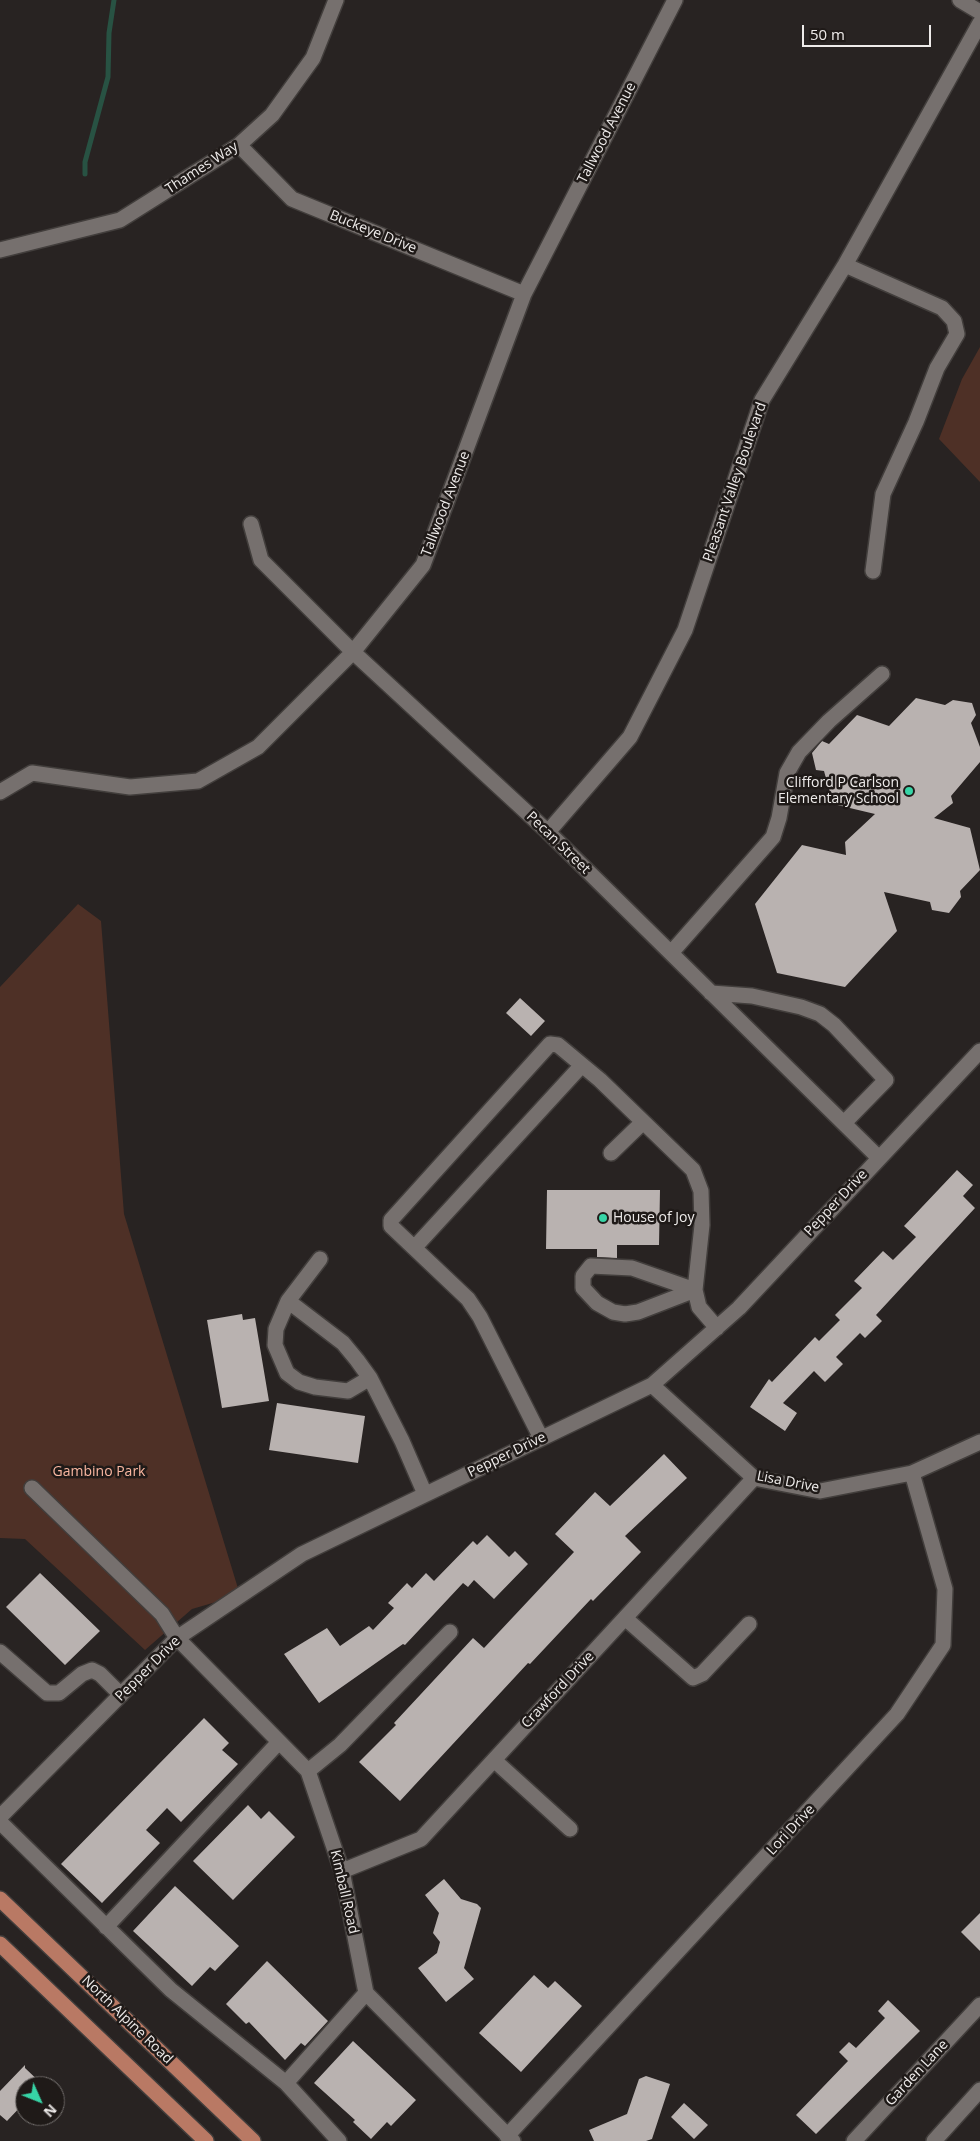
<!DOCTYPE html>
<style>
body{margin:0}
#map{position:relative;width:980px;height:2141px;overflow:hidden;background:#282322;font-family:"Open Sans",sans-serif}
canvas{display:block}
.north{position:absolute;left:15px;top:2076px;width:50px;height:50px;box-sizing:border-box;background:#1f1a18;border:1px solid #726e6c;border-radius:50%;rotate:134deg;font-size:14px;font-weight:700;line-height:20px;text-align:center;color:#eeebea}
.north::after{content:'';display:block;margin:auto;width:18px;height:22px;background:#37d4a6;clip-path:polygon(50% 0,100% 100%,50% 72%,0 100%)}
.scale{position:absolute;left:802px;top:25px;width:129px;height:22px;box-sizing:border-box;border:2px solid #eeebea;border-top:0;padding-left:6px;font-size:15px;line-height:18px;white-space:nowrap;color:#eeebea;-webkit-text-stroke:4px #1f1a18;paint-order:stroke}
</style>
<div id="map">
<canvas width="980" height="2141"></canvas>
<div class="north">N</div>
<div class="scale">50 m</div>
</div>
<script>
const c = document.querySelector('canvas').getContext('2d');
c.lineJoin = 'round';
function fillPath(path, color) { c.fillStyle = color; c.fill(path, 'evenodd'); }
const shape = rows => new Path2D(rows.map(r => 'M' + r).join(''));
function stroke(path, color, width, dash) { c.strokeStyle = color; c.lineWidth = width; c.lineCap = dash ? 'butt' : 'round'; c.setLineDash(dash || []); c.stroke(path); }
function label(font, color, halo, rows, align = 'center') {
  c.font = font + ' "Open Sans",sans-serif'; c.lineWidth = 5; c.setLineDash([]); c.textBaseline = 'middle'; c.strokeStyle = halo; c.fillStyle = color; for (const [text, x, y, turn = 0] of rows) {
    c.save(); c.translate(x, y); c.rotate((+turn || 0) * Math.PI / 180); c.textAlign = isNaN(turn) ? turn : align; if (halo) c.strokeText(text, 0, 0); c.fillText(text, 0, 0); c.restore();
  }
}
fillPath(shape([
 [980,347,980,482,939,439,962,379],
 [78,904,101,921,124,1214,240,1595,192,1609,145,1650,25,1539,0,1538,0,987]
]), '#4e3026');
stroke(shape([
 [85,174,85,162,108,77,109,33,114,0]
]), '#285243', 5);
fillPath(shape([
 [916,698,945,705,953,700,972,703,976,715,971,723,980,747,980,762,951,796,953,803,934,818,970,828,980,870,960,891,961,897,949,913,932,910,930,902,884,892,897,931,845,987,777,973,755,904,802,845,846,855,845,842,875,814,833,804,824,771,816,770,812,753,822,741,829,744,857,715,889,726],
 [520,998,545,1021,531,1036,506,1013],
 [957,1170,973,1185,963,1196,975,1208,876,1315,882,1321,865,1338,860,1333,836,1357,843,1364,825,1382,814,1371,783,1403,797,1413,785,1431,750,1407,769,1379,772,1382,815,1337,819,1341,840,1320,835,1315,862,1288,854,1281,883,1251,893,1260,916,1237,904,1226],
 [547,1190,660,1190,659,1245,617,1245,617,1258,597,1257,597,1249,546,1249],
 [242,1314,243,1320,255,1318,269,1401,222,1408,207,1320],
 [277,1403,365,1416,358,1463,269,1450],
 [664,1454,687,1478,625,1536,641,1552,593,1601,591,1599,530,1664,528,1663,400,1801,359,1762,396,1725,394,1723,473,1638,484,1648,574,1552,555,1534,595,1492,610,1506],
 [487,1535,509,1557,515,1551,528,1564,494,1599,474,1580,468,1587,463,1583,405,1645,403,1644,319,1703,284,1654,327,1628,340,1646,369,1626,373,1630,394,1608,388,1603,407,1583,412,1588,426,1573,434,1581,473,1541,477,1545],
 [40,1573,100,1631,65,1665,6,1607],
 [204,1718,229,1743,222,1750,238,1764,181,1822,167,1808,146,1830,160,1843,102,1903,61,1864],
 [248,1805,261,1819,269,1811,295,1837,233,1900,193,1861],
 [444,1879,461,1899,477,1904,481,1908,464,1968,474,1979,446,2002,418,1968,437,1953,440,1942,433,1933,439,1913,425,1895],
 [175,1886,239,1946,215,1971,210,1967,192,1986,133,1931],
 [980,1913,980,1951,961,1932],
 [267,1961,328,2021,305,2046,301,2043,285,2060,249,2022,246,2024,226,2004],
 [534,1975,548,1988,555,1981,582,2006,521,2072,479,2033],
 [888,2000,920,2031,816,2134,796,2115,848,2061,839,2052,849,2042,856,2048,885,2018,878,2011],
 [353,2041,416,2100,391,2126,387,2122,371,2139,353,2122,355,2120,314,2083],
 [25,2065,25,2068,44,2086,25,2086,25,2102,7,2121,0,2115,0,2091],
 [646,2076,670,2084,652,2139,646,2141,594,2141,589,2130,627,2114,639,2079],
 [684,2103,708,2125,694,2139,671,2117]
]), '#b9b2b0');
const minor = shape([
 [960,0,980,12],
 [239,145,292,199,524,294],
 [0,250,120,220,239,145,272,115,313,58,336,0],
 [845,265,942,308,954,321,957,334,937,368,916,422,883,494,873,571],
 [251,524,261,560,353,652,548,832,878,1157],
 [0,792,32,773,130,787,198,781,258,747,353,652,423,565,524,294,675,0],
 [548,832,630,737,685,630,762,400,845,265,980,23],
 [671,953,773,837,779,818,787,773,799,752,829,721,882,674],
 [711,993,752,996,801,1007,820,1014,834,1025,886,1080,844,1123],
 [611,1153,643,1122],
 [415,1247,582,1065],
 [591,1266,632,1268,695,1290,638,1312,625,1314,613,1312,597,1303,583,1288,583,1276,591,1266],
 [288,1301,320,1259],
 [370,1378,348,1391,315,1387,299,1382,287,1373,275,1345,276,1329,288,1301,343,1343,357,1360,370,1378,402,1441,425,1494],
 [652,1385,754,1478,820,1491,912,1473,980,1442],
 [541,1438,480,1317,468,1299,391,1226,391,1220,550,1044,558,1045,600,1080,693,1170,701,1191,702,1225,695,1290,699,1307,717,1328],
 [32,1488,162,1614,177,1638,308,1771,342,1871,366,1993,513,2141],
 [625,1618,693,1678,702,1674,749,1624],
 [0,1652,47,1693,59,1693,82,1674,92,1670,100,1674,121,1695],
 [494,1760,570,1829],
 [308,1771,340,1745,450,1632],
 [0,1817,177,1638,302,1554,652,1385,739,1308,980,1051],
 [0,1822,171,1990,286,2083,366,1993],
 [342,1871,421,1839,754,1478],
 [106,1927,279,1742],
 [286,2083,339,2141],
 [507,2136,897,1714,943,1645,945,1589,912,1473],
 [854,2141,980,2005],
 [934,2141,980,2090]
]);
const major = shape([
 [0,1899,253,2141],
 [0,1944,206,2141]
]);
stroke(minor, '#423e3c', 18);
stroke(major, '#423e3c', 18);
stroke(minor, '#76706e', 15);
stroke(major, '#b97964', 15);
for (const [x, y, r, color] of [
 [909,791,5,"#37d4a6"],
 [603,1218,5,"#37d4a6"]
]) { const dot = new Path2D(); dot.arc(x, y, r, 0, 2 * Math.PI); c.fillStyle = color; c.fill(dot); stroke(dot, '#1f1a18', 2); }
label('14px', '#eeebea', '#1f1a18', [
 ["Tallwood Avenue",607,133,-63],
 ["Thames Way",202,168,-33],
 ["Buckeye Drive",373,232,22],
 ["Pleasant Valley Boulevard",735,482,-71],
 ["Tallwood Avenue",446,504,-69],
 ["Pecan Street",558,843,44],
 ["Pepper Drive",836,1203,-47],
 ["Pepper Drive",507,1455,-26],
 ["Lisa Drive",788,1482,11],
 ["Pepper Drive",148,1669,-45],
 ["Crawford Drive",558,1690,-47],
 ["Lori Drive",791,1830,-47],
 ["Kimball Road",344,1892,77],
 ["North Alpine Road",127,2020,44],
 ["Garden Lane",917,2073,-47]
]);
label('14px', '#eeebea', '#1f1a18', [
 ["Clifford P Carlson",899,783],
 ["Elementary School",899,799],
 ["House of Joy",613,1218,"left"]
], 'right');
label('14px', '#fab7a1', '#1f1a18', [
 ["Gambino Park",99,1472]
]);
</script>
